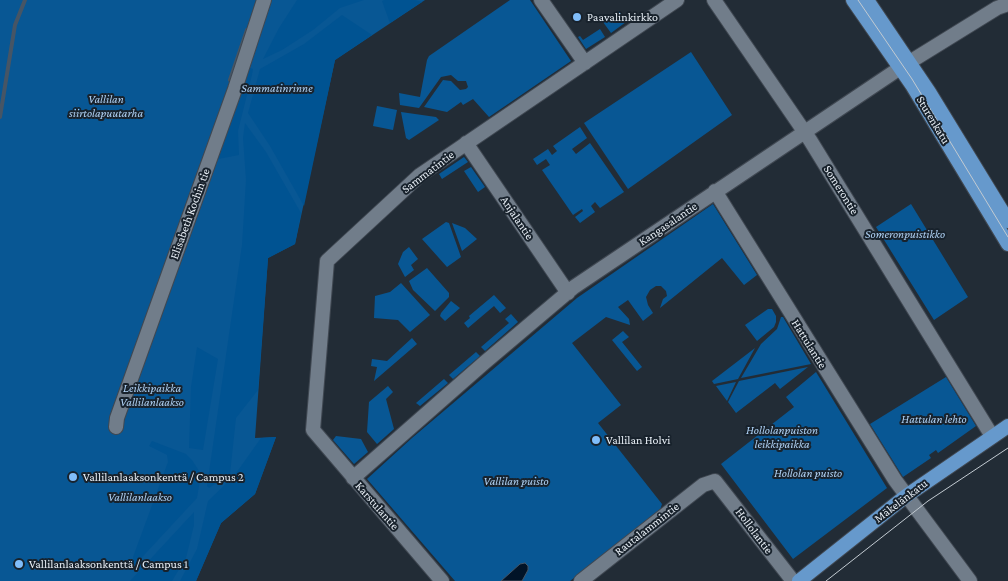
<!DOCTYPE html>
<meta charset="utf-8">
<style>
body{margin:0}
canvas{display:block;background:#222c36}
</style>
<canvas width="1008" height="581"></canvas>
<script>
const c = document.querySelector('canvas').getContext('2d');
c.lineJoin = 'round';
function fillPath(path, color) { c.fillStyle = color; c.fill(path, 'evenodd'); }
const shape = rows => new Path2D(rows.map(r => 'M' + r).join(''));
function stroke(path, color, width, dash) { c.strokeStyle = color; c.lineWidth = width; c.lineCap = dash ? 'butt' : 'round'; c.setLineDash(dash || []); c.stroke(path); }
function label(font, color, halo, rows, align = 'center') {
  c.font = font + ' "Crimson Pro",serif'; c.lineWidth = 4; c.setLineDash([]); c.textBaseline = 'middle'; c.strokeStyle = halo; c.fillStyle = color; for (const [text, x, y, turn = 0] of rows) {
    c.save(); c.translate(x, y); c.rotate((+turn || 0) * Math.PI / 180); c.textAlign = isNaN(turn) ? turn : align; if (halo) c.strokeText(text, 0, 0); c.fillText(text, 0, 0); c.restore();
  }
}
fillPath(shape([
 [0,0,425,0,335,60,295,244,268,258,255,438,276,437,255,494,221,523,196,581,0,581],
 [510,0,530,0,571,61,489,117,473,99,463,105,461,102,447,112,424,107,443,80,451,81,460,90,466,89,468,87,466,81,458,81,451,75,441,77,419,108,400,105,399,93,420,97,427,60,429,56],
 [619,11,626,22,611,33,603,22],
 [600,29,605,37,586,49,578,37,580,36,583,40],
 [691,52,732,115,628,189,584,123],
 [377,106,397,110,393,130,373,126],
 [401,112,436,117,439,120,409,140,406,138],
 [580,127,587,138,572,149,576,154,590,143,624,192,600,208,595,202,591,206,595,212,580,223,575,217,583,211,582,209,573,215,542,170,550,165,546,159,537,165,533,159,548,149,552,155,557,151,553,146],
 [464,157,468,162,442,179,439,174],
 [471,167,485,187,478,192,464,171],
 [713,204,757,275,744,285,722,258,660,308,663,299,667,296,666,291,661,286,656,286,650,290,646,297,648,305,653,313,643,321,628,300,618,307,629,319,630,325,606,317,572,343,621,405,598,423,662,504,660,510,570,581,455,581,367,479,412,438,577,298],
 [911,204,968,297,934,320,876,227],
 [446,222,449,223,461,257,447,267,422,239],
 [452,223,465,228,477,239,462,251],
 [409,247,418,259,411,265,414,270,405,277,398,264,403,252],
 [427,268,449,293,449,297,435,311,413,290,409,281],
 [401,283,430,315,410,332,398,320,374,318,375,296,390,292],
 [494,295,506,308,500,313,494,306,468,328,464,323,470,318,469,316],
 [451,301,460,308,445,321,440,316,441,313],
 [768,309,772,309,776,316,776,322,774,327,757,341,745,325],
 [511,314,518,322,485,351,481,347,509,323,505,319],
 [781,317,783,317,811,364,741,378,761,344,777,329],
 [623,331,629,337,622,342,642,367,637,371,612,340],
 [412,338,417,344,374,381,377,367,371,366,372,359,387,361],
 [755,348,738,379,714,384,712,381],
 [476,352,480,356,453,379,449,375],
 [808,367,780,389,775,383,736,413,728,402,739,381],
 [816,372,887,488,793,559,721,464,794,407,786,397],
 [946,377,976,426,938,453,936,450,929,455,931,458,903,477,870,424],
 [444,379,448,383,420,406,416,403],
 [736,382,727,401,716,386],
 [388,386,393,392,386,399,394,429,377,444,367,432,369,402],
 [336,436,361,439,368,452,354,464,333,440]
]), '#085794');
fillPath(shape([
 [297,0,364,0,340,8,313,30,282,50,263,59,279,28],
 [384,0,415,0,422,2,390,23,382,1],
 [342,15,372,35,335,60,304,206,270,146,248,113,260,69,304,44],
 [250,68,253,69,252,75,238,131,239,155,213,160,247,70],
 [245,123,266,152,301,213,295,244,268,258,258,390,236,418,230,474,209,488,207,486,242,245,246,180,243,138],
 [197,347,218,359,203,450,189,448,191,387],
 [276,437,255,494,221,523,196,581,180,581,197,549,208,501,234,476,261,438],
 [152,441,186,454,192,460,201,474,197,498,133,567,133,557,168,462,167,455,149,446],
 [194,512,194,525,186,558,172,581,130,581]
]), '#005392');
const water = shape([
 [525,563,528,566,528,570,522,581,501,581,520,564,525,563]
]);
fillPath(water, '#011327');
stroke(water, '#465565', 1);
stroke(shape([
 [230,80,247,30],
 [0,117,15,25,25,0]
]), '#465565', 4);
const minor = shape([
 [541,0,585,63],
 [714,0,810,140,992,436],
 [466,143,568,293],
 [715,191,895,480,970,581],
 [116,427,117,418,235,89,264,0],
 [353,478,484,363,574,287,900,68,997,8,1008,4],
 [442,581,313,430,327,261,420,175,677,0],
 [581,581,703,485,715,481,793,581]
]);
const primary = shape([
 [853,0,912,85,1008,244],
 [867,0,929,92,1008,221],
 [799,581,906,496,1008,426]
]);
stroke(minor, '#404852', 16);
stroke(primary, '#404852', 16);
stroke(minor, '#717d8a', 14);
stroke(primary, '#69c', 14);
stroke(shape([
 [858,0,912,79,1008,237],
 [826,581,928,501,1008,448]
]), '#c2cad1', 1);
for (const [x, y, r, color] of [
 [577,17,5,"#80bdfa"],
 [596,440,5,"#80bdfa"],
 [73,477,5,"#80bdfa"],
 [19,564,5,"#80bdfa"]
]) { const dot = new Path2D(); dot.arc(x, y, r, 0, 2 * Math.PI); c.fillStyle = color; c.fill(dot); stroke(dot, '#18222c', 2); }
label('12px', '#e7eef5', '#18222c', [
 ["Paavalinkirkko",587,17],
 ["Vallilan Holvi",606,440],
 ["Vallilanlaaksonkenttä / Campus 2",83,477],
 ["Vallilanlaaksonkenttä / Campus 1",29,564]
], 'left');
label('italic 12px', '#afd1f4', '#18222c', [
 ["Sammatinrinne",277,88],
 ["Vallilan",106,99],
 ["siirtolapuutarha",106,113],
 ["Someronpuistikko",905,234],
 ["Leikkipaikka",152,388],
 ["Vallilanlaakso",152,402],
 ["Hattulan lehto",934,419],
 ["Hollolanpuiston",782,430],
 ["leikkipaikka",782,444],
 ["Hollolan puisto",808,473],
 ["Vallilan puisto",516,481],
 ["Vallilanlaakso",140,497]
]);
label('12px', '#e7eef5', '#18222c', [
 ["Sturenkatu",933,120,59],
 ["Sammatintie",428,172,-37],
 ["Somerontie",841,190,58],
 ["Elisabeth Kochin tie",190,214,-70],
 ["Anjalantie",517,218,56],
 ["Kangasalantie",668,224,-34],
 ["Hattulantie",809,344,58],
 ["Mäkelänkatu",901,501,-37],
 ["Karstulantie",377,506,49],
 ["Rautalammintie",647,529,-38],
 ["Hollolantie",754,531,53]
]);
</script>
